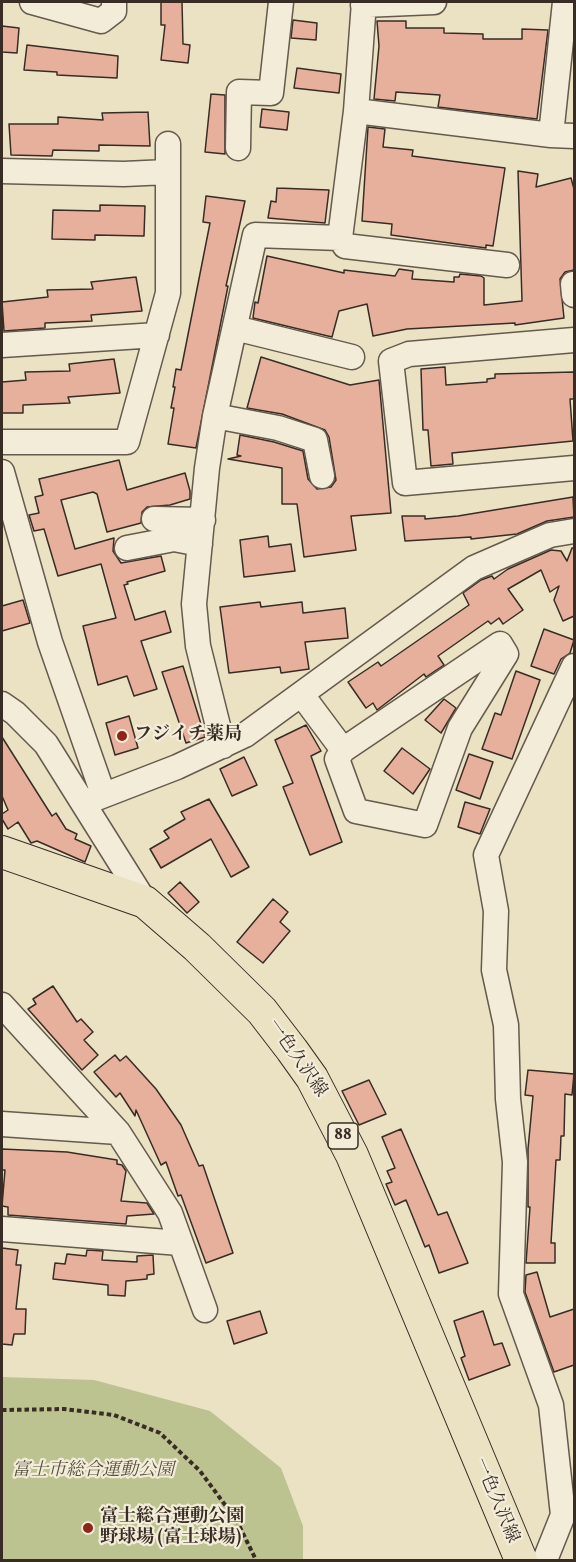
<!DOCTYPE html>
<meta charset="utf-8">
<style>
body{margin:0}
#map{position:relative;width:576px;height:1562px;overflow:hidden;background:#ebe2c4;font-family:Vollkorn,serif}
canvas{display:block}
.frame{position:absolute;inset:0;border:3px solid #382c25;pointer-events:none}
</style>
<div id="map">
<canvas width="576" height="1562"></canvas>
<div class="frame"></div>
</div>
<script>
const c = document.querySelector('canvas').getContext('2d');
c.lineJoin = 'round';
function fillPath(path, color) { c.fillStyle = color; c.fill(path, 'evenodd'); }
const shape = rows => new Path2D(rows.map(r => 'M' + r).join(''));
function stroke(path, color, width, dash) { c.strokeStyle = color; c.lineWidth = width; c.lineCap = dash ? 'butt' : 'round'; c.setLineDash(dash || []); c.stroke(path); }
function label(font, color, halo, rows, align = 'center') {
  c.font = font + ' Vollkorn,"Noto Serif JP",serif'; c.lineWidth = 4.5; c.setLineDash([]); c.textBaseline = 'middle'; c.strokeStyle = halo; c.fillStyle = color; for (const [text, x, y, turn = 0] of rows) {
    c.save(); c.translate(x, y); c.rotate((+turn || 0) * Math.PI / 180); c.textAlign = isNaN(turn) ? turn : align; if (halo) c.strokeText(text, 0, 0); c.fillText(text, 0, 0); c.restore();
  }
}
fillPath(shape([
 [2,1377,94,1380,210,1411,281,1468,303,1526,303,1560,2,1560]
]), '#bcc290');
const building = shape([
 [161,2,182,2,183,44,190,45,188,63,161,60,165,25,161,25,161,2],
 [293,20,317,23,316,40,291,38,293,20],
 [377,21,406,21,406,28,444,28,444,33,483,34,483,39,522,39,522,29,548,30,537,119,438,107,440,95,396,92,395,101,374,99,379,46,377,21],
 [2,26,19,28,17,53,2,52,2,26],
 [27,45,118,56,117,78,57,75,57,72,24,70,27,45],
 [297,68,341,74,339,93,294,88,297,68],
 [211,94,225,95,225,154,205,152,211,94],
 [262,109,289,112,287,130,260,127,262,109],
 [148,112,150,146,99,145,99,151,53,150,52,156,11,155,9,124,58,124,58,117,103,120,102,113,148,112],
 [368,127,385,129,383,147,413,150,412,156,505,168,493,246,486,245,486,248,391,235,392,224,362,221,368,127],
 [518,171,538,174,536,187,571,178,574,189,574,270,565,272,560,279,564,318,515,325,515,323,407,329,373,336,367,304,339,311,332,337,253,318,255,302,258,303,267,256,344,273,344,270,395,276,399,269,413,271,412,279,454,282,454,277,459,277,460,274,481,276,484,278,484,305,522,301,518,171],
 [277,188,329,190,325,223,268,218,271,201,276,202,277,188],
 [206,196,245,201,226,286,228,286,196,448,168,444,174,408,171,408,175,387,173,387,176,369,181,370,210,223,203,222,206,196],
 [100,205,145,206,144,236,95,235,95,240,52,239,53,210,100,211,100,205],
 [136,277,142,311,91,315,92,321,45,323,45,328,4,331,2,302,48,297,47,290,93,289,91,282,136,277],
 [261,357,350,385,379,380,391,513,351,516,356,550,304,557,297,504,282,504,282,468,228,459,241,456,237,455,240,435,274,442,303,451,308,479,317,489,331,487,336,480,329,437,325,430,282,414,247,408,261,357],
 [114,359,120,393,68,397,70,403,23,405,23,413,2,413,2,382,26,380,25,372,70,371,69,364,114,359],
 [445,367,446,385,487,382,487,379,495,378,495,374,574,372,574,399,570,399,573,441,452,453,453,464,431,466,428,430,423,430,421,369,445,367],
 [119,460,127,490,185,473,190,491,190,499,170,505,147,507,142,512,141,523,107,532,97,494,93,492,61,500,75,549,114,538,113,551,121,563,161,556,165,571,127,582,128,584,124,585,135,620,165,611,171,632,141,641,157,689,134,696,127,676,98,685,83,626,116,618,101,564,58,576,44,529,34,531,29,515,39,513,35,497,43,495,39,479,119,460],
 [573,497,574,517,547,521,517,534,471,539,471,537,405,541,402,516,425,516,425,519,458,516,573,497],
 [268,536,269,547,291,544,295,571,244,577,240,540,268,536],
 [572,548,574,548,574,616,563,621,554,600,559,586,550,592,541,570,508,589,523,610,503,624,499,618,491,624,488,621,438,656,444,665,426,677,424,674,377,710,373,703,366,708,348,682,378,662,381,666,469,605,463,593,481,580,492,576,494,579,508,569,551,550,561,551,567,561,572,548],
 [23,600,30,623,2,631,2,606,23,600],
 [260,602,261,607,302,602,303,613,345,608,348,638,305,642,309,669,281,673,280,667,229,673,220,607,260,602],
 [544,629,574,640,570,653,561,659,554,674,531,666,544,629],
 [183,666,205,737,186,743,162,672,183,666],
 [516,671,540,680,512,759,482,749,495,713,501,715,516,671],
 [444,699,456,708,441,733,425,720,444,699],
 [129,716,138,748,115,755,106,723,129,716],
 [306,725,321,751,311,756,342,842,310,855,283,787,293,783,275,740,306,725],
 [2,737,52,816,56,813,66,829,77,834,75,839,91,846,85,862,37,841,31,843,18,822,8,829,2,819,2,814,8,810,2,796,2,737],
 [402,748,430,769,413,794,384,771,402,748],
 [469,754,493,762,480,799,456,790,469,754],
 [244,757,257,785,232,796,220,769,244,757],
 [209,799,249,867,231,877,211,839,161,868,150,849,169,838,164,831,185,819,181,812,209,799],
 [465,802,490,809,480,834,458,827,465,802],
 [180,882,199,902,187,913,168,893,180,882],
 [273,899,288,912,280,922,290,931,263,963,237,942,273,899],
 [53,986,77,1022,81,1019,93,1032,84,1040,98,1055,82,1070,28,1009,36,1004,33,999,53,986],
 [115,1055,120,1061,126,1056,156,1089,181,1125,199,1166,203,1165,233,1253,206,1263,181,1195,178,1196,166,1162,161,1165,136,1110,135,1116,120,1093,116,1097,94,1072,115,1055],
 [528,1070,574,1074,572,1095,565,1094,564,1136,561,1136,560,1160,556,1160,551,1243,555,1243,555,1263,526,1263,530,1207,528,1207,528,1149,533,1096,525,1095,528,1070],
 [369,1080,386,1114,359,1125,342,1091,369,1080],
 [401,1129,438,1215,447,1212,468,1263,439,1273,429,1245,425,1247,406,1200,395,1205,386,1184,392,1182,387,1171,395,1168,382,1137,401,1129],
 [2,1149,67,1152,117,1160,117,1164,122,1165,126,1171,121,1201,147,1203,154,1214,127,1216,126,1224,8,1215,8,1207,2,1206,5,1170,2,1170,2,1149],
 [2,1248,18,1250,16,1265,21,1265,16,1309,26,1309,25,1334,14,1334,12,1345,2,1344,2,1248],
 [87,1250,103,1251,102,1260,137,1262,137,1256,153,1255,154,1274,147,1275,147,1279,126,1281,125,1296,108,1295,108,1285,53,1279,55,1263,65,1264,67,1254,86,1256,87,1250],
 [537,1272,550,1317,574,1309,574,1365,554,1372,525,1292,526,1275,537,1272],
 [260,1311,267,1333,234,1344,227,1321,260,1311],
 [483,1311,494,1345,502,1343,510,1365,469,1380,461,1358,465,1356,454,1321,483,1311]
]);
fillPath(building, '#e6b09d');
stroke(building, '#382c25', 1.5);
const minor = shape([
 [32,2,101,21,114,11,114,2],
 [363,5,434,2],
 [356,111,551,135,565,2],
 [551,135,574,136],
 [238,148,239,92,271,93,281,2],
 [2,171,124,174,167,172],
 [340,238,345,246,507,265],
 [573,284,574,295],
 [235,328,352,357],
 [574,340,409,354,391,361,405,483,574,468],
 [2,345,157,335],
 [215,416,278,428,315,440,322,476],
 [2,442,127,442,168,293,168,144],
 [2,472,50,642,103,794],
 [154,519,203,520],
 [127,548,174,539,200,544],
 [302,695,343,750,337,759,356,811,425,825,460,728,506,654,500,644,343,750],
 [2,704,15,713,46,744,145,902],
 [223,746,198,646,194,604,207,468,215,416,255,235,340,238,356,111,364,2],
 [84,803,177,767,245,735,474,568,550,535,574,531],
 [2,1005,118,1132,170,1213,205,1310],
 [2,1124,118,1132],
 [2,1229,180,1243],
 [545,1560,563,1515,551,1405,511,1294,515,1162,508,1099,506,1025,494,970,496,911,486,855,574,666]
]);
const major = shape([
 [2,852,145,902,197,947,262,1011,292,1050,312,1078,352,1155,521,1560]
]);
stroke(minor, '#655a4d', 27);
stroke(major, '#382c25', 34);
stroke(shape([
 [2,1410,64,1409,114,1415,160,1433,200,1471,237,1521,256,1560]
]), '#382c25', 4, [4.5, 3]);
stroke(minor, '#f2ecd9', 24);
stroke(major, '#ebe2c4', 32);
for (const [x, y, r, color] of [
 [122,736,6,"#8f2418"],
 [88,1528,6,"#8f2418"]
]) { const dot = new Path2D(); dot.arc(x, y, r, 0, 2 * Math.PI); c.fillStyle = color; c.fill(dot); stroke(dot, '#f2ecd9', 2); }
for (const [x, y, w] of [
 [343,1136,30]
]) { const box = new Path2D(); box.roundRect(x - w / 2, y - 13, w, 26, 4.5); c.fillStyle = '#f2ecd9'; c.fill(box); stroke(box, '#382c25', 1.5); }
label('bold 16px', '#382c25', null, [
 ["88",343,1136]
]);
label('bold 18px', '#382c25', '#f2ecd9', [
 ["フジイチ薬局",134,736],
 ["富士総合運動公園",100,1518],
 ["野球場 (富士球場)",100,1539]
], 'left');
label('18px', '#382c25', '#f2ecd9', [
 ["一色久沢線",296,1059,55],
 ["一色久沢線",495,1501,67]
]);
label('italic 18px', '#595240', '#f2ecd9', [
 ["富士市総合運動公園",93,1472]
]);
</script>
